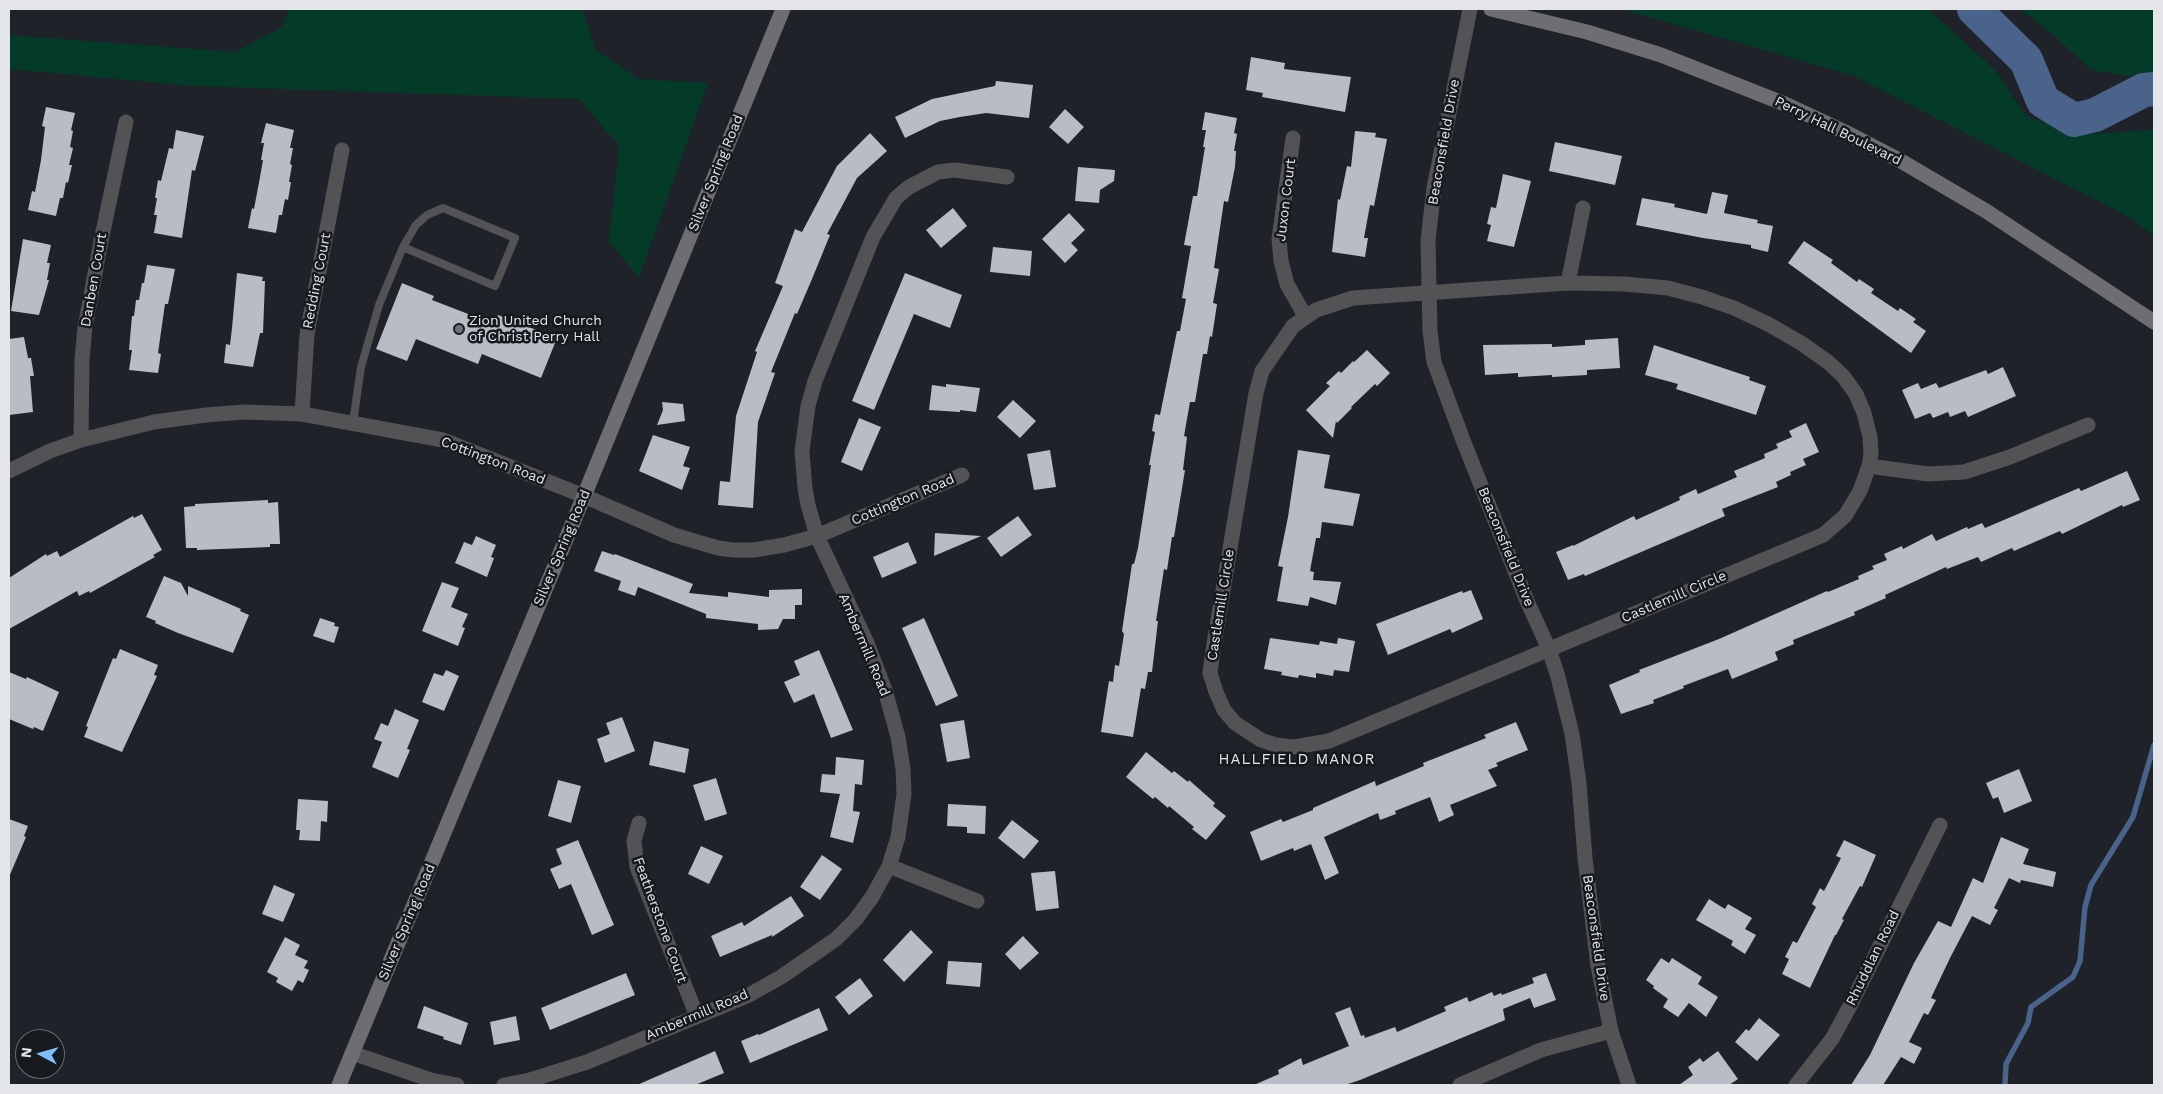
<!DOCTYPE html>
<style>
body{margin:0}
#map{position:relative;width:2163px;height:1094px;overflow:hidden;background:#1f2228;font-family:"Work Sans",sans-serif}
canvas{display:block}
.frame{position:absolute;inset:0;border:10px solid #e3e5e9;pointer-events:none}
.north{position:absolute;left:15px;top:1029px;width:50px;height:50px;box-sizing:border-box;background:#16191e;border:1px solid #686b6f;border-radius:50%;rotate:276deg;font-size:14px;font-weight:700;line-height:20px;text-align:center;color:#e3e5e9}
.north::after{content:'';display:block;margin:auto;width:18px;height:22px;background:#7dbef9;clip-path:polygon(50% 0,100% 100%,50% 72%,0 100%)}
</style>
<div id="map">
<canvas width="2163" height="1094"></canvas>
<div class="frame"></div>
<div class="north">N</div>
</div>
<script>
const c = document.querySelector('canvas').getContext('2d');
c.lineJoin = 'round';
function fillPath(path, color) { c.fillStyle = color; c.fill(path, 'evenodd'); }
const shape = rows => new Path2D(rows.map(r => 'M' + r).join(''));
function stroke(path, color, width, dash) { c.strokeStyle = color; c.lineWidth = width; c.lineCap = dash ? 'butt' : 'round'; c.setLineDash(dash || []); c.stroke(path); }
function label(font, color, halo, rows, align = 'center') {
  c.font = font + ' "Work Sans",sans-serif'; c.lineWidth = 5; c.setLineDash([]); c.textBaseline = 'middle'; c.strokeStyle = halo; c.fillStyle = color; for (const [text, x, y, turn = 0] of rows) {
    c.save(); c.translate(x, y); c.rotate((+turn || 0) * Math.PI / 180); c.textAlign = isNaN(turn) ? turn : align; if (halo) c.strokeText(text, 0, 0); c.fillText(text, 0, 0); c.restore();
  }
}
fillPath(shape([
 [289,9,582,9,596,50,639,79,708,83,639,278,609,242,619,146,579,99,193,86,9,69,9,35,234,52,281,28],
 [1621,9,1928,9,1995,70,2027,117,2088,134,2154,130,2154,236,2127,216,1854,76],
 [2019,9,2154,9,2154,80,2091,70,2049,31]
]), '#033a28');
stroke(shape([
 [2005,1085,2006,1064,2028,1023,2031,1007,2073,977,2080,961,2085,907,2091,885,2133,817,2154,745]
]), '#4a638b', 5.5);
stroke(shape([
 [1974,9,2026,60,2043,101,2074,120,2095,115,2144,90,2154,89]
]), '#4a638b', 34);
fillPath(shape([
 [1251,57,1285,63,1284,69,1351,77,1345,112,1262,97,1263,93,1246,90],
 [996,81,1033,85,1029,118,986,113,960,117,940,121,905,138,895,117,932,99,995,86],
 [46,107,75,113,71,130,73,131,70,147,73,148,69,165,72,165,68,183,66,182,63,198,60,198,56,216,28,210,32,191,35,192,41,160,45,127,42,126],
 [1065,109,1084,127,1068,144,1049,127],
 [1205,112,1237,118,1234,133,1237,134,1234,151,1236,151,1235,167,1228,202,1224,201,1214,268,1219,269,1213,303,1217,304,1212,337,1210,336,1207,354,1203,354,1195,402,1190,402,1184,436,1187,437,1183,470,1185,470,1174,537,1172,537,1167,570,1164,569,1156,621,1158,621,1152,672,1148,672,1145,689,1141,688,1133,737,1101,732,1109,681,1113,682,1115,665,1119,666,1124,634,1122,631,1132,564,1134,564,1138,548,1151,465,1149,465,1155,432,1152,431,1155,414,1160,415,1177,331,1180,331,1186,299,1182,298,1191,246,1184,245,1193,196,1197,196,1205,147,1203,147,1206,130,1202,130],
 [266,123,294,130,290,148,293,148,290,164,292,165,289,182,291,182,288,200,285,199,282,215,279,215,276,233,248,228,252,208,254,209,260,177,263,160,261,160,264,143,261,143],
 [176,130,204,136,195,171,192,170,182,238,154,233,157,215,154,215,157,198,155,198,158,180,161,181,169,148,173,149],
 [1355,131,1376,133,1375,137,1387,139,1374,206,1370,205,1364,238,1368,238,1365,257,1332,252,1338,199,1340,200,1347,166,1351,167],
 [870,133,887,151,857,178,827,234,830,235,812,279,797,314,795,313,771,372,775,373,758,422,753,508,718,505,720,481,730,482,736,416,757,352,755,351,783,286,775,283,795,229,802,232,837,166],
 [1555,142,1622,156,1615,185,1549,171],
 [1078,167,1115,170,1114,181,1100,190,1099,203,1075,201],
 [1503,174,1531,181,1514,247,1487,241,1491,225,1487,224,1491,207,1496,208],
 [1712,192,1728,195,1724,213,1758,220,1757,223,1773,226,1768,252,1751,248,1751,245,1703,238,1636,225,1642,198,1675,204,1674,207,1707,214],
 [953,208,967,226,941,248,926,230],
 [1069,213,1085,230,1071,243,1078,250,1065,263,1042,239],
 [23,239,51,245,47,263,50,263,47,280,49,280,39,315,11,311],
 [1804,241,1833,260,1831,263,1857,282,1859,279,1874,289,1871,293,1898,311,1900,308,1916,319,1913,322,1926,331,1911,353,1788,263],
 [993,247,1032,251,1030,276,990,272],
 [147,265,175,269,168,304,165,304,158,353,161,354,158,373,129,370,132,350,129,350,132,316,134,316,136,300,139,300,142,283,144,283],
 [237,273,263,277,262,281,265,281,263,333,260,333,253,367,224,363,226,344,230,345,232,328],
 [905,273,962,295,950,328,914,314,874,410,852,401],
 [402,283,434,296,432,300,494,324,498,315,557,338,541,378,482,354,478,364,416,339,407,361,376,349],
 [24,337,28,358,31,358,34,376,30,376,33,412,9,415,9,339],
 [1618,338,1620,368,1587,370,1587,375,1552,377,1552,375,1518,377,1518,373,1485,375,1483,345,1552,344,1552,347,1585,345,1585,340],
 [1654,345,1750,377,1749,380,1766,386,1756,415,1676,389,1678,384,1645,375],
 [1367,350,1390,373,1377,386,1375,384,1351,407,1352,408,1337,423,1336,421,1333,438,1306,410,1330,386,1326,383,1339,371,1341,373,1353,361,1354,362],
 [2003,367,2016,396,1968,417,1965,411,1950,417,1948,412,1933,418,1930,413,1915,419,1902,390,1918,383,1921,389,1936,383,1939,388,1986,370,1988,374],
 [946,384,980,388,976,412,960,410,960,412,929,410,932,385,946,387],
 [1013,400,1036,421,1020,438,997,417],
 [662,402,683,404,685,421,657,425,663,410],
 [859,418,881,427,862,471,841,462],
 [1806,423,1819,452,1803,459,1806,465,1790,472,1791,475,1776,482,1778,487,1722,509,1725,516,1695,529,1585,576,1584,574,1568,580,1556,552,1573,545,1573,546,1634,516,1636,520,1680,500,1679,497,1696,489,1698,494,1737,477,1734,471,1765,458,1764,454,1778,448,1776,444,1792,437,1789,431],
 [653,435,690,447,683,466,690,468,682,490,639,471],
 [1050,450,1056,487,1034,490,1027,454],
 [1298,450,1330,455,1324,488,1360,494,1353,526,1322,522,1320,538,1316,538,1310,571,1314,572,1313,580,1341,582,1336,605,1310,597,1308,606,1277,601,1283,567,1278,566,1288,517],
 [2127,471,2140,500,2123,507,2122,505,2062,534,2060,531,2014,551,2012,548,1981,562,1978,557,1947,569,1946,567,1885,595,1886,598,1854,612,1855,615,1793,640,1794,644,1775,652,1778,660,1732,679,1728,669,1683,686,1684,688,1653,700,1654,703,1621,714,1609,685,1640,672,1639,670,1719,639,1827,591,1828,592,1859,579,1858,576,1874,569,1872,566,1887,560,1884,554,1902,546,1903,549,1932,534,1936,541,1967,527,1968,529,1982,523,1985,528,2079,488,2081,491],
 [268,500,268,503,278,502,280,544,270,544,270,547,197,550,197,548,186,548,184,507,195,506,195,504],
 [142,514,162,550,153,555,155,557,90,593,89,591,79,596,77,591,9,629,9,578,46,554,47,556,57,551,60,557,133,516,134,518],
 [1018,516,1032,535,1001,557,987,538],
 [935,533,981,536,934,556],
 [476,536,496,545,491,557,494,558,487,577,455,563,464,542,472,545],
 [908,542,917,563,882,578,873,557],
 [602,551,614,555,615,554,693,584,689,593,728,597,728,592,769,597,769,590,802,589,802,605,795,605,795,619,783,619,778,629,758,630,758,624,706,618,706,614,638,587,635,596,618,590,621,581,594,571],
 [164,576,181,583,188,596,188,586,241,609,240,611,249,615,233,653,178,633,155,623,156,621,146,617],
 [442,582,459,588,451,607,468,614,462,627,465,628,458,646,422,631],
 [1471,590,1483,619,1452,633,1450,629,1388,655,1376,624,1462,591,1463,593],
 [320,618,335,623,334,626,339,627,334,643,313,636],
 [924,618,958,696,936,706,902,628],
 [1270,638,1319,645,1320,641,1337,644,1338,638,1355,641,1349,672,1334,670,1333,676,1316,673,1316,678,1299,675,1298,678,1281,675,1282,672,1264,669],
 [120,649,158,665,154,675,157,676,122,752,84,737,88,727,86,726,103,683,113,658,116,659],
 [819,650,853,730,831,738,814,694,794,703,784,682,800,675,794,661],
 [446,670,459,676,444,711,422,702,434,673,443,676],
 [9,672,26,679,27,677,59,692,43,731,34,727,33,729,9,719],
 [395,709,419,720,407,749,410,750,398,778,372,767,382,742,374,739,381,723,388,726],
 [622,717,635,751,605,763,597,739,610,734,606,723],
 [964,720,970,758,947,762,940,724],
 [1516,722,1528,750,1496,763,1498,766,1488,770,1497,786,1450,805,1454,815,1439,822,1430,797,1395,811,1396,814,1380,820,1378,813,1324,837,1339,873,1325,880,1311,844,1294,851,1293,848,1261,861,1250,832,1281,819,1283,822,1313,810,1313,808,1375,781,1376,786,1424,766,1423,763,1486,738,1484,735],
 [654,741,689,749,685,773,649,765],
 [1146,752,1172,773,1174,771,1188,782,1189,780,1215,803,1213,806,1226,816,1206,840,1192,829,1194,827,1169,806,1168,808,1155,797,1153,799,1126,777],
 [836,757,864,760,862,785,855,784,853,811,860,812,853,843,830,837,840,794,820,792,822,774,835,775],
 [2019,769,2032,801,2004,813,1998,797,1993,799,1986,783],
 [716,778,727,814,705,821,693,785],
 [558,780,581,786,571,823,548,816],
 [298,799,328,801,327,822,321,821,320,841,299,840,300,830,296,830],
 [948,804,986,806,985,834,967,833,967,827,947,826],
 [9,819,28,826,24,836,26,837,9,877],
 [1012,820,1039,841,1024,859,998,838],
 [2001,837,2029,849,2023,864,2056,872,2053,887,2021,880,2020,883,2009,878,1994,908,1998,910,1990,925,1972,916,1950,958,1931,998,1936,1000,1928,1015,1924,1013,1909,1042,1922,1048,1914,1064,1901,1057,1883,1085,1851,1085,1870,1055,1914,963,1938,921,1951,927,1973,878,1983,883],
 [578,840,614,925,592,935,571,884,559,889,550,869,562,864,556,849],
 [1844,840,1876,855,1862,887,1860,886,1842,919,1844,920,1836,935,1835,935,1810,988,1782,974,1789,959,1785,957,1793,941,1797,943,1816,907,1812,904,1820,888,1824,891,1841,858,1836,856],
 [701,846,723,856,709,884,688,874],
 [822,855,842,869,820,900,800,887],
 [1055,871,1059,908,1036,911,1031,873],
 [274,885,295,894,283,922,262,914],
 [791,896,804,916,772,937,772,935,720,957,711,936,742,922,744,926],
 [1709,899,1725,909,1728,904,1752,918,1745,929,1756,935,1745,954,1731,945,1733,941,1696,920],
 [911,930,933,952,904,982,883,960],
 [1023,936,1039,953,1020,970,1005,954],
 [285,937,300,945,295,955,308,961,304,968,309,970,303,983,298,980,292,991,276,982,278,978,267,972],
 [1661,958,1669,963,1672,958,1702,977,1698,984,1718,997,1706,1017,1689,1003,1678,1017,1663,1007,1668,999,1653,988,1654,986,1646,980],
 [948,961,982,963,980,987,946,984],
 [626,973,635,995,550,1030,541,1008],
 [1546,973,1556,1000,1534,1008,1530,998,1503,1009,1505,1020,1360,1080,1345,1085,1254,1085,1279,1074,1278,1070,1301,1058,1303,1065,1349,1046,1335,1013,1350,1007,1361,1036,1364,1035,1365,1038,1395,1027,1397,1032,1446,1011,1444,1007,1467,997,1469,1002,1492,992,1494,996,1501,993,1502,995,1534,983,1532,978],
 [860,978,873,996,849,1015,835,997],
 [424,1006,468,1023,461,1045,443,1039,444,1037,417,1028],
 [819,1008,828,1030,750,1063,741,1041,758,1034,759,1035],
 [516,1016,520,1040,494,1045,490,1022],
 [1759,1018,1780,1035,1757,1061,1735,1042,1746,1029,1749,1031],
 [715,1051,724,1073,695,1085,637,1085],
 [1718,1051,1738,1079,1729,1085,1679,1085,1693,1075,1688,1067,1700,1058,1703,1062]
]), '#b8bcc4');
stroke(shape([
 [353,423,361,367,379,305,403,247,416,225,427,215,443,208,515,238,495,286,403,247]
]), '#535255', 8);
stroke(shape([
 [1470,9,1434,188,1428,240,1430,331,1434,362,1463,440,1527,601,1549,649,1558,677,1572,734,1579,783,1585,858,1598,966,1611,1031,1629,1085],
 [1293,138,1279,239,1281,261,1287,284,1305,316],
 [1568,283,1624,284,1668,288,1702,297,1734,308,1768,324,1801,343,1828,362,1843,376,1856,394,1864,413,1870,437,1871,454,1869,466,1860,491,1845,516,1823,535,1797,546,1329,741,1294,747,1276,745,1261,740,1235,723,1224,710,1216,692,1210,673,1213,650,1256,393,1262,371,1293,326,1316,310,1353,298,1568,283],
 [1568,283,1583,208],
 [302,414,307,334,342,150],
 [81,440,82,360,85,327,101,241,126,122],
 [1869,466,1928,474,1964,472,2010,457,2088,425],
 [9,471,50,451,81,440,154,422,206,415,244,412,302,414,443,440,584,496,674,535,718,548,733,550,754,550,784,545,817,536,962,475],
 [639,823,634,841,637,867,697,1016],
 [889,866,977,901],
 [352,1053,431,1080,457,1085],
 [504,1085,530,1080,587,1062,749,995,781,977,836,939,856,919,872,897,889,866,898,837,904,794,903,769,898,737,885,690,867,643,817,536,808,505,805,488,802,451,808,406,815,381,873,237,896,198,909,187,938,172,955,170,1007,177],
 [1460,1085,1541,1050,1611,1031],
 [1796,1085,1832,1039,1851,1004,1940,825]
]), '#535255', 15);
stroke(shape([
 [1491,9,1587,32,1661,55,1785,104,1845,132,1901,161,1986,211,2154,322],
 [339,1085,584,496,783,9]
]), '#6e6d72', 15);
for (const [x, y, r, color] of [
 [459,329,5,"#6b7280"]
]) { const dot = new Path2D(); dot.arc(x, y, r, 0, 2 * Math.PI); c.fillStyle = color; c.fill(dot); stroke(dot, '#16191e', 2); }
label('14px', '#e3e5e9', '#16191e', [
 ["Perry Hall Boulevard",1838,131,26],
 ["Beaconsfield Drive",1444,142,-80],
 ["Silver Spring Road",716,173,-68],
 ["Juxon Court",1286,200,-83],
 ["Danben Court",94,280,-80],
 ["Redding Court",317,281,-79],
 ["Cottington Road",493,461,21],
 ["Cottington Road",903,500,-23],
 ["Beaconsfield Drive",1506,547,68],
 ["Silver Spring Road",562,548,-67],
 ["Castlemill Circle",1674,597,-23],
 ["Castlemill Circle",1221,605,-81],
 ["Ambermill Road",864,645,67],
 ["Featherstone Court",660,920,70],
 ["Silver Spring Road",407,922,-67],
 ["Beaconsfield Drive",1596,938,82],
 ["Rhuddlan Road",1873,958,-64],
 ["Ambermill Road",697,1015,-23]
]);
label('14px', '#e3e5e9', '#16191e', [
 ["Zion United Church",469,321],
 ["of Christ Perry Hall",469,337]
], 'left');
c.letterSpacing = '1px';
label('15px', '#e3e5e9', '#16191e', [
 ["HALLFIELD MANOR",1297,760]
]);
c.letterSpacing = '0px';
</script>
